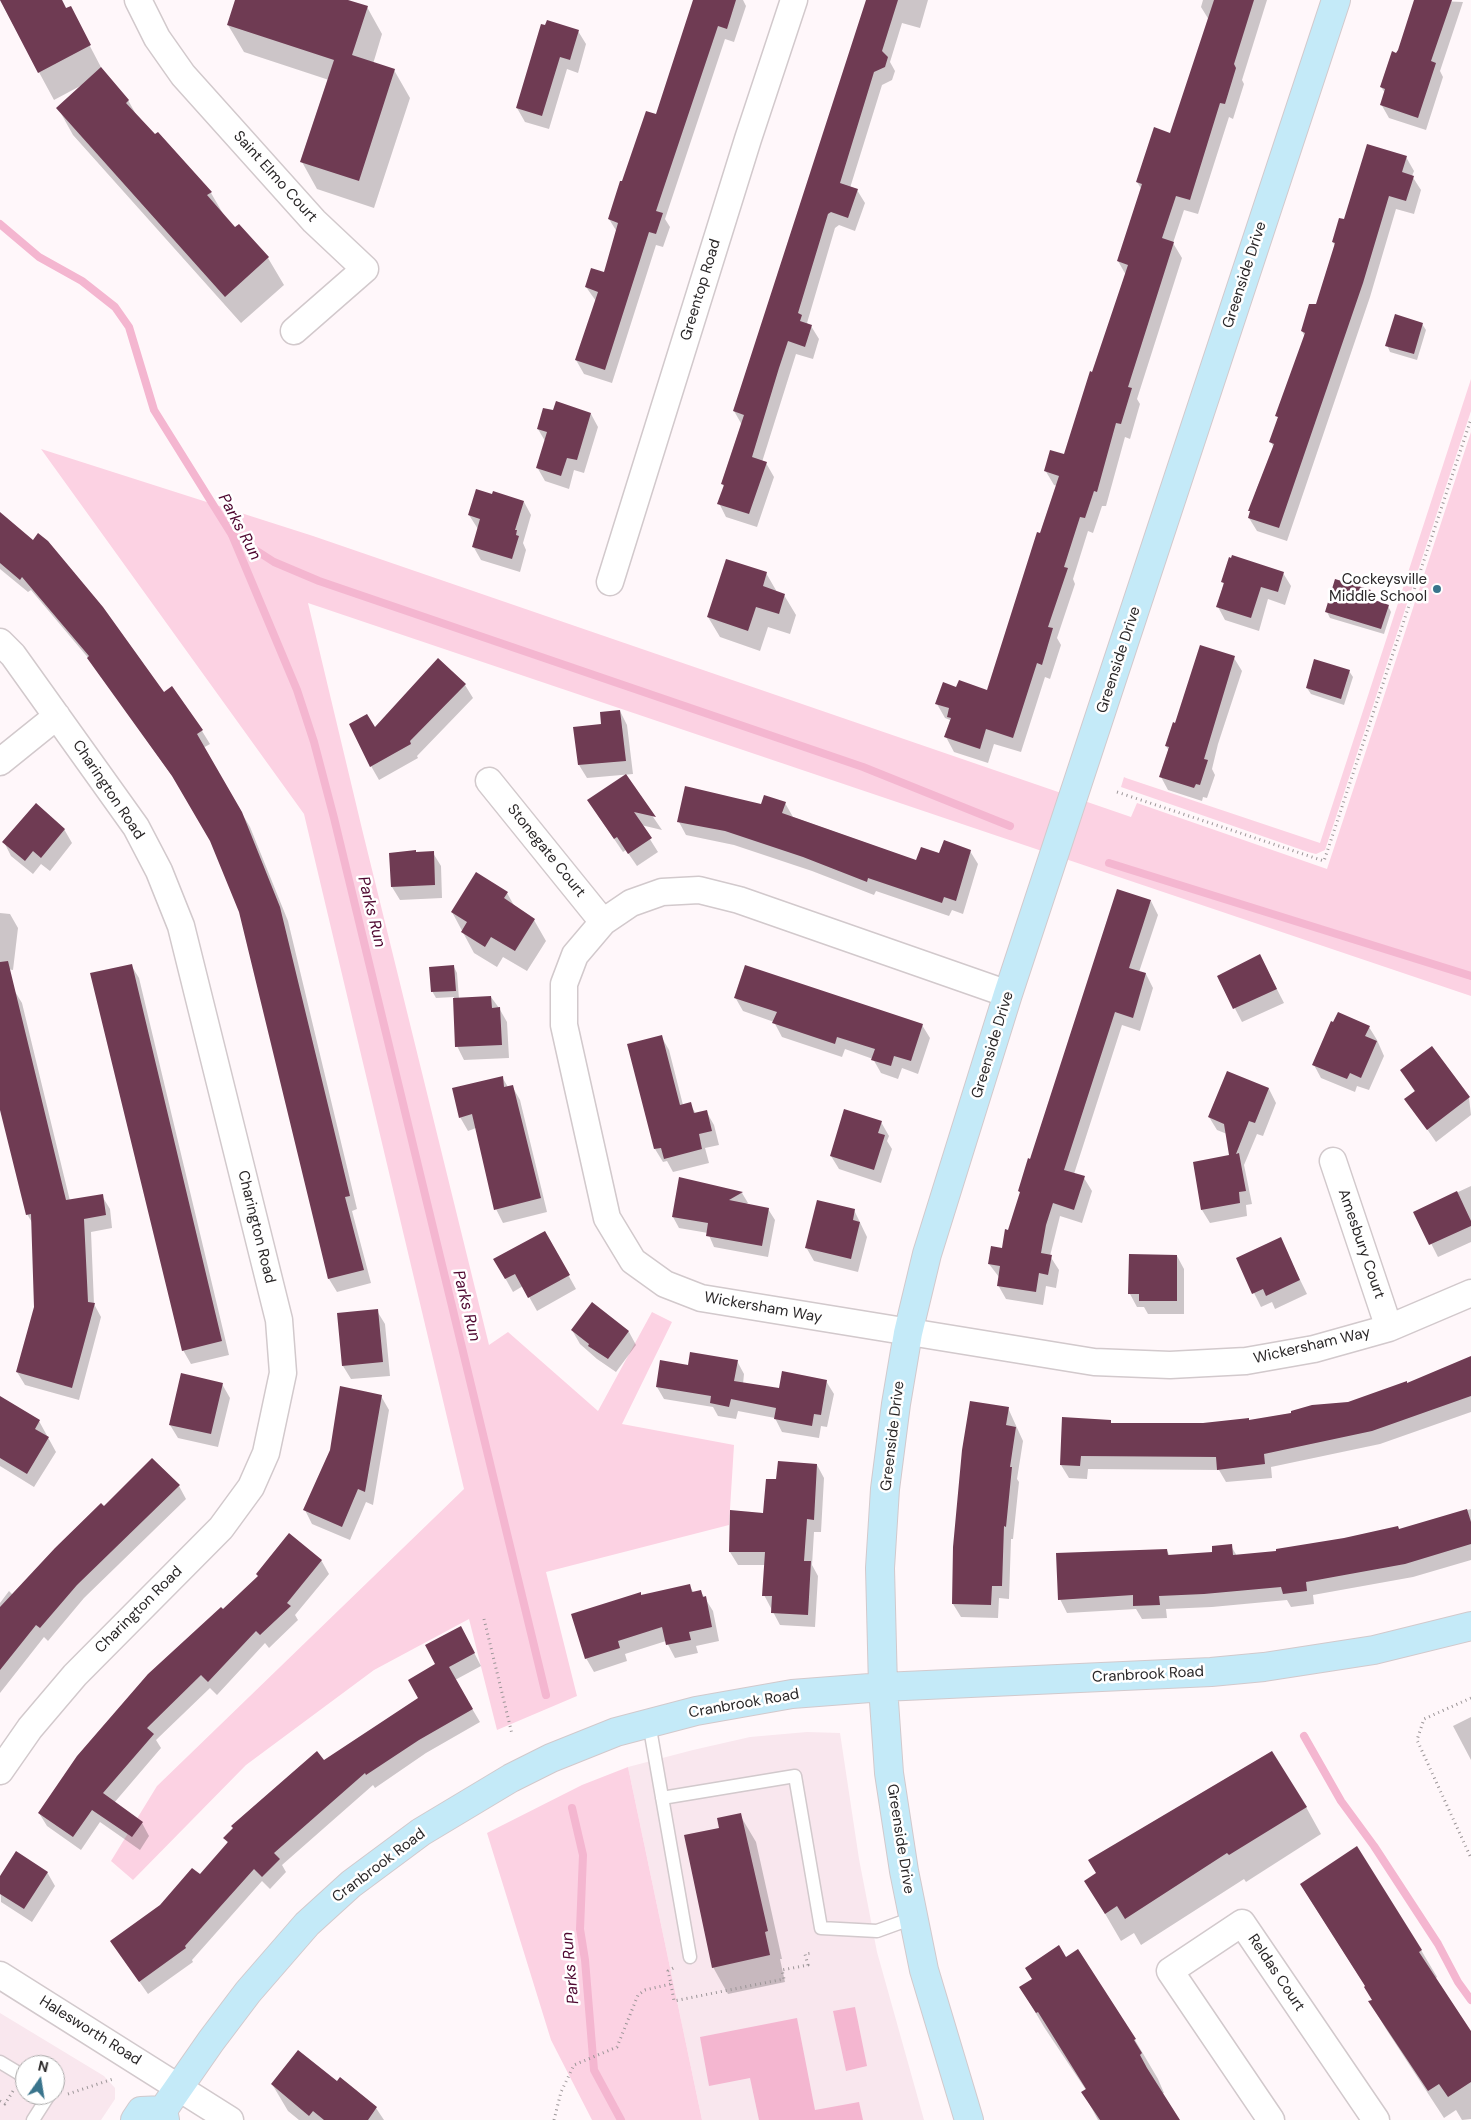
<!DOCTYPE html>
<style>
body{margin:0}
#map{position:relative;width:1471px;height:2120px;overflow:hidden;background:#fff7fa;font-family:"DM Sans",sans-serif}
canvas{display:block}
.north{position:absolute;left:15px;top:2055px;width:50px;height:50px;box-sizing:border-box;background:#fff;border:1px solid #aaa9a9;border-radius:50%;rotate:13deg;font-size:14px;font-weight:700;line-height:20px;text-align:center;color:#2a2728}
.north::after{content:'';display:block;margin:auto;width:18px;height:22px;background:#39748c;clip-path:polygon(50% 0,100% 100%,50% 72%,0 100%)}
</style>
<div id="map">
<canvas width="1471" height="2120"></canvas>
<div class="north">N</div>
</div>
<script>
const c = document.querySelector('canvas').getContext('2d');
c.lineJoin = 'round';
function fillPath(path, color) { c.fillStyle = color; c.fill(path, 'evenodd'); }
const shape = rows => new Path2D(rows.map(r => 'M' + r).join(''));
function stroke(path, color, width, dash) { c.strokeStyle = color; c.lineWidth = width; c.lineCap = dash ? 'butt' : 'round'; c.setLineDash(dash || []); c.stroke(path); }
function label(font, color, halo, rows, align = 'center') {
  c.font = font + ' "DM Sans",sans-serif'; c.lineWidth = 5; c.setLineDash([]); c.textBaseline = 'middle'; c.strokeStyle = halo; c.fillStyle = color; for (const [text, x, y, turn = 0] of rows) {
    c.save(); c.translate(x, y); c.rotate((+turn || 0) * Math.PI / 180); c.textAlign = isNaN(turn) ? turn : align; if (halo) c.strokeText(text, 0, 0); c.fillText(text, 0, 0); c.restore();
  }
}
fillPath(shape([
 [807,1732,840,1733,859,1859,877,1952,924,2120,702,2120,628,1767,693,1750,750,1737],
 [0,2013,104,2076,115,2088,115,2099,101,2120,0,2120],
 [25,2065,55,2065,55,2095,25,2095]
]), '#f9e7ee');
fillPath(shape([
 [1471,379,1471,411,1325,850,1316,854,1308,852,1121,787,1124,777,1126,778,1320,843],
 [1471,432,1471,996,308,603,362,829,489,1345,508,1332,598,1411,652,1312,672,1322,622,1424,734,1445,729,1525,546,1572,577,1696,497,1730,469,1619,374,1670,246,1765,133,1880,111,1861,157,1786,464,1489,304,814,41,449,313,536,1131,817,1137,803,1327,869],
 [628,1767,702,2120,592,2120,551,2040,487,1833,582,1785]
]), '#fcd2e3');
fillPath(shape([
 [855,2007,867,2066,846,2071,833,2011],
 [797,2018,815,2110,859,2102,863,2120,759,2120,750,2078,709,2086,700,2037]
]), '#f4b6d0');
fillPath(shape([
 [0,0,62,0,67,10,70,8,104,73,128,100,138,118,211,193,225,217,235,229,239,225,268,258,284,285,241,323,73,135,58,108,82,85,54,100],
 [237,0,344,0,367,7,382,34,373,64,394,70,410,98,374,208,317,189,302,162,329,80,244,52,228,25],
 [695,0,743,0,746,6,734,42,725,39,665,219,670,227,663,247,656,245,612,383,584,374,576,360,596,301,586,287,604,274,617,232,609,219,623,183,656,116],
 [867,0,928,0,920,28,902,23,890,62,895,71,892,80,882,85,850,188,857,190,865,203,855,231,839,225,835,228,807,323,811,326,819,339,813,359,796,354,762,462,766,463,774,477,757,527,726,517,719,503,724,487,722,483,742,425,734,411],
 [1203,0,1267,0,1242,80,1244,84,1233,119,1229,117,1198,214,1184,210,1173,243,1182,258,1137,399,1140,404,1130,439,1125,437,1106,506,1102,506,1093,533,1088,531,1073,579,1075,584,1057,638,1061,645,1050,679,1045,677,1021,752,994,744,988,763,954,752,946,737,950,720,945,718,937,704,957,689,988,691,1057,486,1054,485,1045,470,1065,456,1126,275,1118,261,1142,190,1137,182,1171,134,1209,20,1201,7],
 [1416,0,1463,2,1440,71,1443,77,1426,130,1389,118,1381,104,1385,93,1381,87,1397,54],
 [578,31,586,44,578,73,567,69,549,129,525,122,517,108],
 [1406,157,1414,171,1412,176,1421,190,1414,214,1396,209,1370,297,1287,541,1257,531,1249,518,1257,488,1274,448,1271,442,1279,419,1277,416,1305,337,1302,331,1317,306,1335,246,1333,242,1344,221],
 [1422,324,1426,330,1417,360,1390,352,1387,345],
 [591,414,598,427,584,473,574,470,569,489,545,481,537,467,545,441,538,429],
 [524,502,531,515,523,543,526,550,520,572,481,560,473,546,478,529,469,515],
 [0,525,202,731,210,744,203,748,250,827,288,921,357,1209,352,1211,371,1283,337,1292,329,1279,240,912,212,841,182,790,90,660,31,590,28,592,0,569],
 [1229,559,1283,573,1291,586,1285,605,1268,599,1259,631,1225,620,1218,607],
 [766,573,777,592,784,595,796,615,790,634,768,627,760,651,720,637,708,617],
 [1370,591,1374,597,1373,601,1388,606,1391,612,1384,634,1330,618,1327,612],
 [1234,658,1242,671,1218,744,1212,769,1215,775,1207,798,1203,797,1202,801,1168,790,1161,777,1169,751,1166,746,1176,725],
 [1349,671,1353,677,1344,705,1311,694,1307,688],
 [465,685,473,698,417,756,418,758,379,780,371,766,375,729],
 [620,711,627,725,633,774,587,778,579,765,602,725],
 [625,776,662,830,641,825,658,852,637,866,626,850,623,852,597,814],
 [785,803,793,817,917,861,940,855,970,851,978,864,963,914,952,910,949,916,876,891,874,895,812,871,734,845,686,835,679,822,762,805],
 [64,829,72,843,50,871,41,864,33,874,11,856,4,842],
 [433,853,441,866,442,898,400,900,392,887],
 [507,893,516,909,534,920,546,941,527,971,503,957,497,967,474,953,452,912],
 [1151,901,1158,915,1139,972,1146,974,1153,988,1140,1031,1122,1025,1074,1174,1084,1178,1092,1191,1082,1223,1060,1216,1050,1256,1059,1270,1056,1288,1046,1286,1043,1305,1006,1299,998,1285,999,1277,989,1264,1003,1249,1021,1194,1019,1191,1031,1161],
 [0,913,10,914,18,928,13,970,0,968],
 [1260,956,1284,1003,1242,1022,1218,976],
 [131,965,139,978,229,1355,191,1364,183,1350],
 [454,967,457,973,459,999,491,997,499,1008,507,1022,509,1058,464,1060,457,1046,454,997,436,998,432,991],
 [14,990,22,1003,70,1201,102,1196,110,1209,112,1228,91,1232,94,1304,101,1317,79,1400,25,1385,17,1372,35,1307,33,1224,27,1214,0,1102,0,994],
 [735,997,922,1025,930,1038,918,1074,902,1068,898,1079,881,1073,873,1059,845,1049,842,1057,782,1037,774,1022,743,1011],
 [1334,1024,1369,1027,1377,1040,1384,1056,1369,1090,1357,1086,1355,1092,1321,1078,1314,1065],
 [661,1036,669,1050,683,1105,690,1104,696,1114,706,1111,714,1125,719,1145,705,1148,709,1163,673,1172,667,1161,663,1162,655,1149],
 [1402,1071,1469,1098,1471,1115,1436,1142,1406,1099,1415,1092],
 [1227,1073,1269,1089,1276,1103,1263,1136,1257,1134,1244,1165,1252,1204,1246,1205,1247,1216,1210,1223,1202,1210,1230,1156,1227,1134,1217,1130,1209,1117],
 [502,1077,508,1087,512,1086,520,1100,547,1212,503,1223,496,1209,476,1128,468,1131,460,1117],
 [881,1122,889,1136,887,1141,892,1149,881,1183,839,1169,831,1156],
 [680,1178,742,1193,748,1203,746,1204,768,1209,775,1220,768,1257,714,1247,708,1233,679,1228,673,1217],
 [1471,1186,1471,1242,1438,1257,1415,1212],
 [854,1210,867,1237,858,1272,814,1261,806,1247],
 [545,1233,576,1289,537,1311,523,1286,513,1292,495,1260],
 [1280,1239,1307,1294,1275,1309,1272,1302,1261,1307,1237,1259],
 [1177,1256,1184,1269,1184,1314,1148,1314,1144,1307,1137,1307,1130,1294],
 [377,1311,385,1324,390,1376,351,1379,343,1366,338,1314],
 [572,1330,629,1332,636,1345,616,1372,597,1359,580,1344],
 [1471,1357,1471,1412,1380,1444,1271,1467,1272,1478,1226,1482,1219,1470,1088,1469,1087,1479,1069,1478,1061,1465,1112,1425,1203,1424,1249,1421,1348,1403,1407,1384],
 [737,1361,744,1374,743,1384,780,1389,826,1381,834,1394,827,1427,821,1426,819,1438,782,1432,775,1418,738,1411,736,1419,718,1416,713,1407,664,1399,657,1387,689,1366],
 [222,1384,230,1398,218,1447,178,1438,170,1425],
 [381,1396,389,1410,373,1505,366,1502,350,1540,312,1524,305,1510],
 [5,1400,39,1421,56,1452,34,1487,0,1466,0,1408],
 [1008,1408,1023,1441,1017,1479,1019,1482,1013,1539,1011,1539,1009,1599,999,1598,998,1618,961,1617,953,1604],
 [817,1465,824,1478,821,1532,814,1532,812,1565,818,1576,815,1627,780,1625,764,1595,766,1565,738,1565,730,1552,765,1514,778,1481],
 [179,1486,186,1499,84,1598,48,1641,44,1637,0,1693,0,1603,9,1591,13,1595,104,1508],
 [1471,1509,1471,1560,1413,1577,1313,1595,1314,1604,1291,1607,1287,1600,1212,1607,1166,1609,1167,1618,1142,1619,1136,1609,1067,1613,1060,1599,1167,1551,1170,1556,1214,1553,1231,1546,1237,1556,1277,1552,1399,1531],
 [321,1560,329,1574,295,1615,298,1620,269,1648,265,1643,217,1695,210,1688,156,1740,161,1748,114,1803,142,1823,149,1836,140,1850,100,1822,81,1850,47,1826,39,1813,223,1611,259,1577],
 [689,1585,694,1593,701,1592,713,1611,719,1641,696,1646,698,1653,675,1658,666,1641,625,1654,627,1661,594,1672,586,1658,640,1593,642,1596],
 [468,1641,481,1666,455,1680,480,1722,426,1753,375,1788,373,1785,282,1865,286,1872,270,1889,262,1881,192,1960,193,1962,148,1994,120,1954,200,1876,228,1844,225,1838,324,1762,420,1698,437,1665],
 [1471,1717,1471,1760,1453,1726],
 [1306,1807,1321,1834,1246,1882,1244,1879,1141,1945,1134,1933,1121,1941,1086,1881],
 [740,1815,756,1842,782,1959,780,1959,785,1982,728,1994,713,1967,721,1829],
 [47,1872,55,1886,32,1922,1,1902,0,1878],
 [1301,1885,1421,1950,1437,1977,1435,1979,1471,2034,1471,2119,1462,2120,1456,2110,1444,2118,1386,2029,1370,2002,1373,2000,1366,1987],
 [1077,1951,1135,2040,1158,2079,1164,2093,1162,2094,1178,2120,1181,2120,1098,2120,1083,2092,1086,2090,1044,2027,1021,1988],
 [337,2083,376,2108,384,2120,299,2120,288,2111,272,2084]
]), '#0003');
stroke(shape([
 [0,224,39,257,82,281,115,307,129,327,154,410,232,535,297,690,314,742,334,818,546,1695],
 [232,535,274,562,319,581,863,767,1010,826],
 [1109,863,1471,976],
 [1304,1736,1341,1801,1374,1846,1438,1944,1458,1982,1471,2000],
 [572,1808,583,1855,580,1929,585,1960,594,2070,621,2120]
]), '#f4b6d0', 8);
fillPath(shape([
 [0,0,62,0,66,8,71,6,91,45,38,73],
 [235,0,348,0,368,6,352,55,395,69,359,181,300,162,334,60,227,25],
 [693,0,736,0,727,29,718,26,656,211,663,213,656,234,649,232,605,370,575,360,598,292,585,287,591,268,604,272,618,223,608,219,620,181,622,181,646,111,656,114],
 [866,0,898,0,882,51,888,57,885,67,874,72,840,183,858,189,848,218,831,212,828,214,798,313,802,315,800,321,812,325,805,347,788,341,779,368,752,457,767,462,749,514,717,504,724,485,721,484,744,415,733,411],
 [1214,0,1254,0,1234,64,1236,68,1225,104,1220,103,1190,200,1176,196,1162,238,1174,242,1129,384,1128,387,1132,388,1121,424,1116,423,1097,492,1094,491,1085,518,1080,517,1064,567,1068,568,1048,627,1053,628,1042,665,1037,663,1013,738,986,729,980,749,944,737,951,718,947,717,949,708,935,704,943,682,956,687,959,680,987,690,1037,532,1040,533,1059,476,1044,471,1050,450,1064,454,1090,371,1092,372,1128,265,1117,261,1142,184,1136,182,1154,127,1170,133],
 [1414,0,1452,0,1431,61,1436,63,1418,118,1380,105,1385,89,1380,87,1392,51,1396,53,1398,50],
 [547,20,579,30,570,60,560,57,542,116,516,108,541,24,545,25],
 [101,67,129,100,126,103,155,134,158,132,212,192,207,195,235,227,239,224,269,257,225,297,56,108],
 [1367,144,1407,156,1402,172,1414,176,1406,201,1389,196,1363,283,1279,528,1248,518,1250,511,1248,511,1274,444,1269,442,1278,417,1275,416,1305,333,1301,331,1309,304,1316,304,1335,243,1332,242,1339,218,1344,219],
 [1395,314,1423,323,1414,354,1385,346],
 [556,401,591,413,577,460,567,458,561,476,536,468,547,432,537,429,543,408,553,410],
 [476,489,492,494,493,491,524,501,515,530,517,530,516,535,519,536,512,559,472,547,480,519,468,515],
 [0,512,33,540,38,533,48,541,103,607,164,692,172,686,203,730,197,734,242,812,280,907,350,1196,345,1197,364,1270,328,1279,239,912,210,841,172,776,87,658,89,656,22,577,20,580,0,563],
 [1232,555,1284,572,1278,592,1261,587,1251,618,1216,607,1224,583,1221,582,1229,557,1231,558],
 [726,559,767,572,763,586,785,594,779,614,756,607,748,631,707,617],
 [1335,579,1371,590,1369,598,1389,605,1381,629,1325,612],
 [1200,645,1235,656,1204,759,1208,760,1200,785,1196,784,1194,788,1159,777,1169,747,1165,746,1173,722,1175,723],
 [438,658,466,684,410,741,411,744,370,767,349,724,367,714,375,727],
 [1314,659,1350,670,1341,699,1306,688],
 [620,710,626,761,578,765,573,727,601,724,600,712],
 [626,774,656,817,634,812,652,838,628,854,617,837,614,839,587,800],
 [685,786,761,804,764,795,786,802,782,813,916,860,921,847,939,853,944,840,971,850,956,901,944,897,942,903,868,878,867,882,803,857,725,831,677,822],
 [36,803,65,829,41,858,33,851,25,861,2,842],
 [416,850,416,852,434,851,435,885,391,887,389,853],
 [476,872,508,892,504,898,535,919,515,951,491,937,485,947,461,932,467,922,451,912],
 [1117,889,1151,900,1129,968,1146,973,1133,1018,1115,1012,1064,1170,1085,1176,1074,1210,1053,1203,1046,1225,1041,1253,1052,1255,1048,1275,1039,1273,1036,1292,997,1286,1000,1266,988,1264,991,1246,1002,1248,1005,1229,1008,1230,1020,1192,1018,1191,1028,1158,1030,1159],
 [1260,954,1277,989,1233,1009,1217,976],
 [8,961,66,1200,103,1194,106,1215,84,1219,88,1302,95,1303,72,1388,16,1372,34,1307,31,1214,26,1215,0,1110,0,962],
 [132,964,222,1341,182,1351,90,973],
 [454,965,456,991,431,992,429,967],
 [745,965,923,1024,911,1061,894,1056,891,1066,871,1060,875,1049,837,1037,835,1044,772,1023,777,1012,734,998],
 [491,996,492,1008,500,1007,502,1045,455,1047,453,998],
 [1338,1012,1370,1026,1365,1036,1377,1041,1361,1078,1350,1073,1347,1079,1312,1065,1331,1021,1333,1022],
 [662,1035,680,1105,691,1102,694,1113,707,1110,712,1131,699,1134,702,1149,664,1159,661,1148,654,1149,627,1044],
 [1432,1046,1470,1097,1427,1130,1404,1099,1415,1091,1400,1070],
 [1227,1071,1269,1088,1255,1123,1249,1121,1236,1154,1239,1153,1246,1191,1239,1192,1240,1203,1201,1210,1193,1162,1229,1155,1224,1124,1208,1117],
 [503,1076,504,1087,513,1085,541,1198,494,1210,472,1114,459,1118,452,1088],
 [844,1109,882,1121,878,1133,885,1135,874,1170,830,1156],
 [679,1177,743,1192,729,1200,769,1208,762,1246,706,1236,708,1223,672,1217],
 [1457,1191,1471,1221,1471,1226,1429,1245,1413,1212],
 [817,1200,855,1209,853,1220,860,1222,851,1259,805,1248],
 [545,1231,570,1275,528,1298,515,1274,505,1279,493,1259],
 [1281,1237,1300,1280,1266,1296,1263,1289,1252,1294,1236,1258],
 [1129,1254,1177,1255,1177,1301,1139,1301,1139,1294,1128,1294],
 [592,1302,629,1331,608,1359,588,1346,589,1344,571,1330],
 [378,1309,383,1362,342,1366,337,1313],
 [690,1352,738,1360,734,1381,779,1388,782,1371,827,1380,821,1415,814,1414,812,1426,774,1419,776,1408,731,1399,729,1407,710,1403,711,1396,656,1387,660,1360,688,1365],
 [1471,1356,1471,1396,1372,1431,1264,1454,1265,1464,1217,1470,1216,1457,1081,1456,1080,1466,1060,1465,1062,1417,1111,1420,1111,1423,1203,1423,1249,1418,1249,1420,1291,1413,1291,1411,1312,1405,1348,1402,1407,1381,1407,1383],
 [181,1373,223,1383,211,1434,169,1425],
 [340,1386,382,1395,365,1492,358,1489,342,1527,303,1510,330,1450],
 [0,1396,40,1420,35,1429,49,1437,27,1474,0,1458],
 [970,1401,1009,1407,1006,1425,1016,1427,1010,1467,1012,1467,1006,1527,1004,1526,1002,1586,992,1586,991,1605,952,1604,953,1547,962,1450],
 [152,1458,180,1485,77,1585,40,1628,36,1625,0,1670,0,1607,55,1548,101,1503,104,1506],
 [778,1461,817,1464,814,1520,807,1519,804,1561,811,1561,808,1615,771,1613,772,1596,762,1596,765,1552,729,1552,730,1510,763,1513,766,1479,776,1479],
 [1467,1509,1471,1522,1471,1544,1405,1564,1306,1582,1307,1591,1283,1594,1281,1587,1204,1594,1159,1596,1160,1605,1133,1606,1133,1595,1058,1600,1056,1553,1167,1549,1168,1555,1212,1552,1212,1546,1232,1544,1233,1555,1276,1551,1276,1549,1344,1538,1398,1526,1399,1529],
 [289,1533,322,1560,287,1603,291,1606,260,1635,256,1631,208,1682,201,1675,147,1728,154,1734,103,1793,143,1822,132,1837,92,1810,73,1837,38,1813,77,1756,148,1674,221,1607,223,1609,258,1576,256,1574],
 [690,1584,692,1592,701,1590,703,1597,706,1596,712,1627,689,1632,691,1640,666,1645,662,1627,618,1641,620,1648,585,1659,571,1614,641,1592,641,1595],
 [461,1626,475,1653,449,1667,473,1709,419,1740,366,1775,365,1773,274,1853,280,1859,262,1877,254,1869,185,1946,186,1948,139,1982,110,1941,160,1905,192,1868,200,1874,228,1842,223,1838,233,1828,231,1826,317,1751,324,1760,418,1698,408,1680,435,1664,425,1645],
 [1272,1751,1307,1807,1229,1855,1227,1853,1125,1919,1117,1906,1105,1914,1084,1881,1096,1873,1088,1860],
 [741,1813,768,1931,765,1932,770,1955,712,1968,684,1835,719,1828,717,1818],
 [1357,1846,1422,1950,1419,1952,1471,2031,1471,2082,1448,2097,1439,2084,1428,2091,1368,2001,1372,2000,1364,1987,1365,1986,1300,1884],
 [16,1851,48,1872,24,1909,0,1894,0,1876],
 [1059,1945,1066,1957,1078,1949,1136,2039,1134,2040,1142,2053,1140,2055,1147,2068,1180,2120,1100,2120,1081,2092,1086,2089,1038,2012,1036,2013,1019,1987,1032,1979,1025,1968],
 [298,2050,337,2081,340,2077,377,2107,368,2120,324,2120,313,2111,309,2116,271,2084]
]), '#6f3b53');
const lane = shape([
 [649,1723,690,1957],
 [662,1798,795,1776,821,1928,877,1931,913,1918],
 [0,2062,25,2077],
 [33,2120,49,2095]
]);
const street = shape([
 [138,0,157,38,183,75,314,221,365,269,294,331],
 [610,582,748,139,794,0],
 [0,642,13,655,136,827,159,871,181,926,279,1320,283,1373,266,1453,251,1487,221,1528,75,1675,30,1728,0,1771],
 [0,762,57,716],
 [489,781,603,922],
 [1008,994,739,900,699,890,662,892,631,903,603,922,575,955,564,984,564,1025,607,1218,633,1261,665,1284,701,1298,1094,1362,1170,1365,1246,1361,1314,1349,1389,1328,1471,1293],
 [1333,1161,1389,1328],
 [0,1975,230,2120],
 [1271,2120,1170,1971,1242,1923,1376,2120]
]);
const secondary = shape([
 [135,2120,141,2111,163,2110],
 [165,2120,163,2110,211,2041,248,1992,307,1924,351,1884,421,1832,511,1778,551,1758,616,1732,696,1711,792,1694,883,1687,1211,1672,1264,1667,1374,1650,1471,1626],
 [969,2120,924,1970,904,1871,889,1773,883,1687,880,1568,885,1489,896,1404,908,1333,927,1254,1008,994,1336,0]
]);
stroke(lane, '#d2c9cc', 15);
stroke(street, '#d2c9cc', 29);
stroke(secondary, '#d2c9cc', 30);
stroke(shape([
 [1117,792,1324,861,1471,419],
 [484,1619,512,1734],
 [1471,1698,1424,1719,1417,1740,1471,1858],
 [671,1984,674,2001,784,1979,782,1970,808,1965,805,1954,812,1953],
 [68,2094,113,2079],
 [0,2101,5,2104,13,2091],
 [554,2120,561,2092,574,2065,617,2047,638,1995,645,1990,671,1984,668,1971,675,1967]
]), '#9b9597', 3, [1, 4]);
stroke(lane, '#fff', 12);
stroke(street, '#fff', 26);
stroke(secondary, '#c4eaf8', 28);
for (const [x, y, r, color] of [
 [1437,589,5,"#39748c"]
]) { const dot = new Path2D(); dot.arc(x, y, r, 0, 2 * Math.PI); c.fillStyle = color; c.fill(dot); stroke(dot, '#fff', 2); }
label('15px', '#2a2728', '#fff', [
 ["Saint Elmo Court",275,177,48],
 ["Greenside Drive",1245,275,-72],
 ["Greentop Road",701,290,-73],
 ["Greenside Drive",1119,660,-72],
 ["Charington Road",108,790,56],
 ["Stonegate Court",546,851,51],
 ["Greenside Drive",993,1045,-73],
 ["Charington Road",256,1227,76],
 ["Amesbury Court",1361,1244,71],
 ["Wickersham Way",763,1308,10],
 ["Wickersham Way",1312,1346,-13],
 ["Greenside Drive",893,1436,-83],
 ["Charington Road",139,1610,-45],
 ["Cranbrook Road",1148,1675,-3],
 ["Cranbrook Road",744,1704,-10],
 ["Greenside Drive",900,1839,81],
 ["Cranbrook Road",379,1866,-37],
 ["Reldas Court",1276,1973,56],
 ["Halesworth Road",90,2031,32]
]);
label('15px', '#2a2728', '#fff', [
 ["Cockeysville",1427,580],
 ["Middle School",1427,597]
], 'right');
label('italic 16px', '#4e062f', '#fff', [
 ["Parks Run",239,527,62],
 ["Parks Run",371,912,76],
 ["Parks Run",466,1306,76],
 ["Parks Run",571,1968,-95]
]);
</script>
